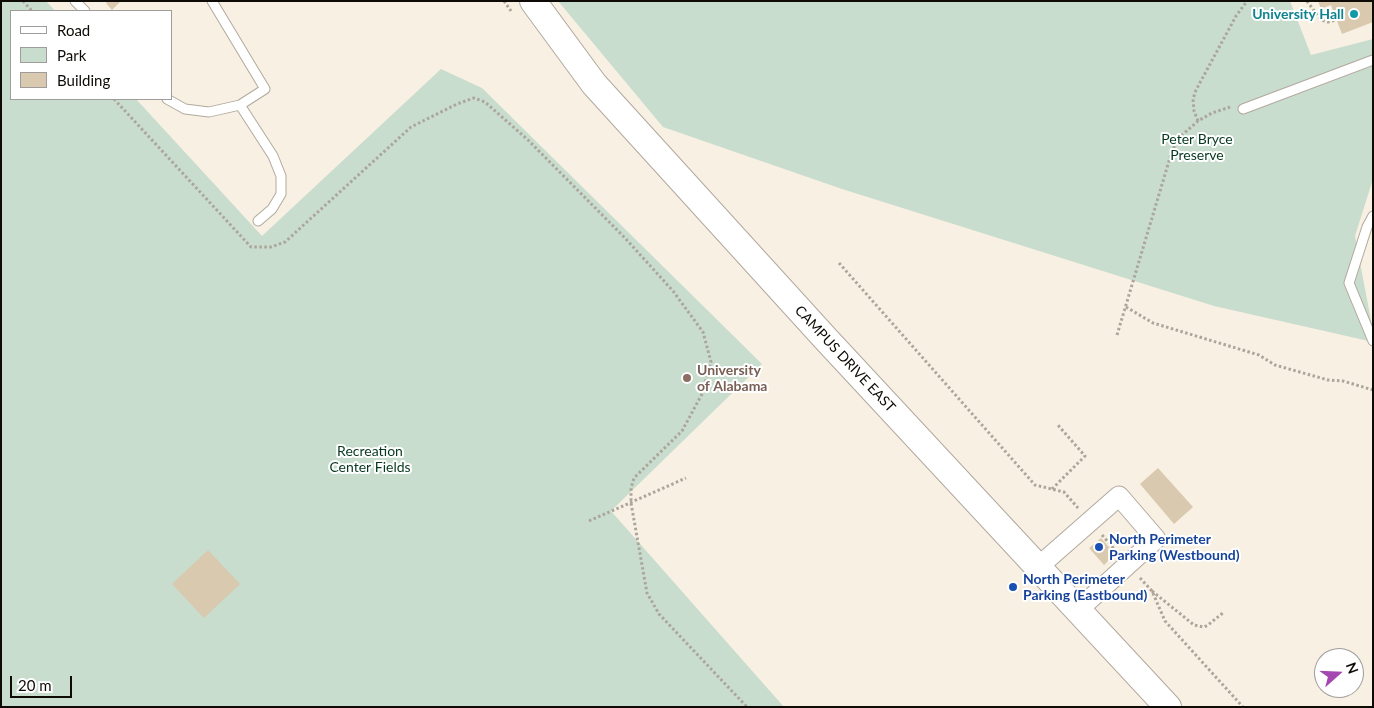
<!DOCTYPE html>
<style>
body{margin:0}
#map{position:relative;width:1374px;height:708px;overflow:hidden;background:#f8f0e3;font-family:Lato,sans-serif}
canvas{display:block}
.frame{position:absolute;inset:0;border:2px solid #0e0b07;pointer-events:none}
.legend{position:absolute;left:10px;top:10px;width:162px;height:90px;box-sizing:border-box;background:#fff;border:1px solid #9f9d9c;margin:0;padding:6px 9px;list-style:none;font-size:15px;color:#0e0b07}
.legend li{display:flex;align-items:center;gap:10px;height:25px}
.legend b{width:25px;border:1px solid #9f9d9c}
.north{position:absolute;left:1314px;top:648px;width:50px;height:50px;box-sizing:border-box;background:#fff;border:1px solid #9f9d9c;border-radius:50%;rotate:70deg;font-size:14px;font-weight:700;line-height:20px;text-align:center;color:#0e0b07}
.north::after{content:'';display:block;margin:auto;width:18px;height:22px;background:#a547b0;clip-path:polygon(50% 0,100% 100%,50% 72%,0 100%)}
.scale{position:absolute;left:10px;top:676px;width:62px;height:22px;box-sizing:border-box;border:2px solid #0e0b07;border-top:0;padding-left:6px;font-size:15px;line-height:18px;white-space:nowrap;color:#0e0b07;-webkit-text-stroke:4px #fff;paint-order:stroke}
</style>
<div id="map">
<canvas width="1374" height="708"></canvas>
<div class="frame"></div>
<ul class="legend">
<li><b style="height:6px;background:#fff"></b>Road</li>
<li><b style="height:14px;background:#c8ddce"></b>Park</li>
<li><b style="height:14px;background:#d9c9ae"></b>Building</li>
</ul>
<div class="north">N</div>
<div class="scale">20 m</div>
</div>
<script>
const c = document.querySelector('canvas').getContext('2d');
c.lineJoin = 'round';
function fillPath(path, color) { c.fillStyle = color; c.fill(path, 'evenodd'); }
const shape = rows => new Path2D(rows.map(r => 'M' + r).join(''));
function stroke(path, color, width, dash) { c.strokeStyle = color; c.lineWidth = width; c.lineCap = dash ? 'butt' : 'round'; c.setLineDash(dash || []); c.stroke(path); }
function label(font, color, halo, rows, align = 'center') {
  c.font = font + ' Lato,sans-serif'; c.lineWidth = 4; c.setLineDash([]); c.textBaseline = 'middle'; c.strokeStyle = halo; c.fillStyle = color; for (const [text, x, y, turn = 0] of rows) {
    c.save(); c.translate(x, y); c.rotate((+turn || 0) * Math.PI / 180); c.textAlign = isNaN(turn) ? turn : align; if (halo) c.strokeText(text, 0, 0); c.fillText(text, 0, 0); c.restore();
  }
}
fillPath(shape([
 [1,1,46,1,55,11,11,11,11,99,136,99,262,236,441,69,482,88,762,364,611,511,784,707,1,707],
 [558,1,1290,1,1311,55,1373,39,1373,179,1355,236,1373,331,1373,342,1214,306,842,189,663,127]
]), '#c8ddce');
fillPath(shape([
 [108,1,119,1,120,2,112,10,106,3],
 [1318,1,1373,1,1373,22,1342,34,1331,5,1321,9],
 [1158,468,1193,507,1174,524,1140,484],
 [1101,538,1115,554,1104,565,1089,548],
 [208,550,240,584,204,618,172,584]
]), '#d9c9ae');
const lane = shape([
 [75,1,85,11],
 [167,99,185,109,209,112,240,105,265,89,212,1],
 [240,105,273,156,281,176,281,194,272,209,258,221],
 [1243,109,1373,60],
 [1373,216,1367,227,1349,283,1373,341]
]);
const street = shape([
 [1038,567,1119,496,1156,539,1078,610]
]);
const secondary = shape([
 [533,1,594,84,825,338,1168,707]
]);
stroke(lane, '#b1a99d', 11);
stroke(street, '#b1a99d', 21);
stroke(secondary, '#b1a99d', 28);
stroke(shape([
 [23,1,32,11],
 [504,1,511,11],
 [1307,1,1321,20,1328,22,1336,20],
 [114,99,251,247,271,247,285,242,411,127,457,104,474,98,485,102,528,140,625,238,673,291,703,332,711,362,702,394,682,431,634,478,631,488,631,503,647,593,659,614,747,707],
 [1198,121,1194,111,1193,99,1196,90,1236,16,1247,1],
 [839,263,1035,485,1064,492,1078,508],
 [1126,307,1153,323,1259,355,1275,365,1328,380,1343,381,1373,390],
 [1117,335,1172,151,1181,136,1198,121,1212,113,1230,107],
 [1052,489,1085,456,1057,424],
 [589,521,686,478],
 [1102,535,1116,551],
 [1140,578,1152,591,1165,621,1243,707],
 [1152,591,1194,625,1204,627,1208,625,1224,612]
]), '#aca59b', 3, [2.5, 2.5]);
stroke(lane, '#fff', 9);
stroke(street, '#fff', 19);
stroke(secondary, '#fff', 26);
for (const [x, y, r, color] of [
 [1354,14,5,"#0f9aa8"],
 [687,378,5,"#8d6e63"],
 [1099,547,5,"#1a4fb4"],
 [1013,587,5,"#1a4fb4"]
]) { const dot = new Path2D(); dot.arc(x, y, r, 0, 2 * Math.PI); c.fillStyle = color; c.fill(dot); stroke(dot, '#fff', 2); }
label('bold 14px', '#0d838f', '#fff', [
 ["University Hall",1344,14]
], 'right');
label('14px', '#06381d', '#fff', [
 ["Peter Bryce",1197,139],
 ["Preserve",1197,155],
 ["Recreation",370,451],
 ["Center Fields",370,467]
]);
label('14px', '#0e0b07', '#fff', [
 ["CAMPUS DRIVE EAST",845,359,47]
]);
label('bold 14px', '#785e54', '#fff', [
 ["University",697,370],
 ["of Alabama",697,386]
], 'left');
label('bold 14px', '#164399', '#fff', [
 ["North Perimeter",1109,539],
 ["Parking (Westbound)",1109,555],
 ["North Perimeter",1023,579],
 ["Parking (Eastbound)",1023,595]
], 'left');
</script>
